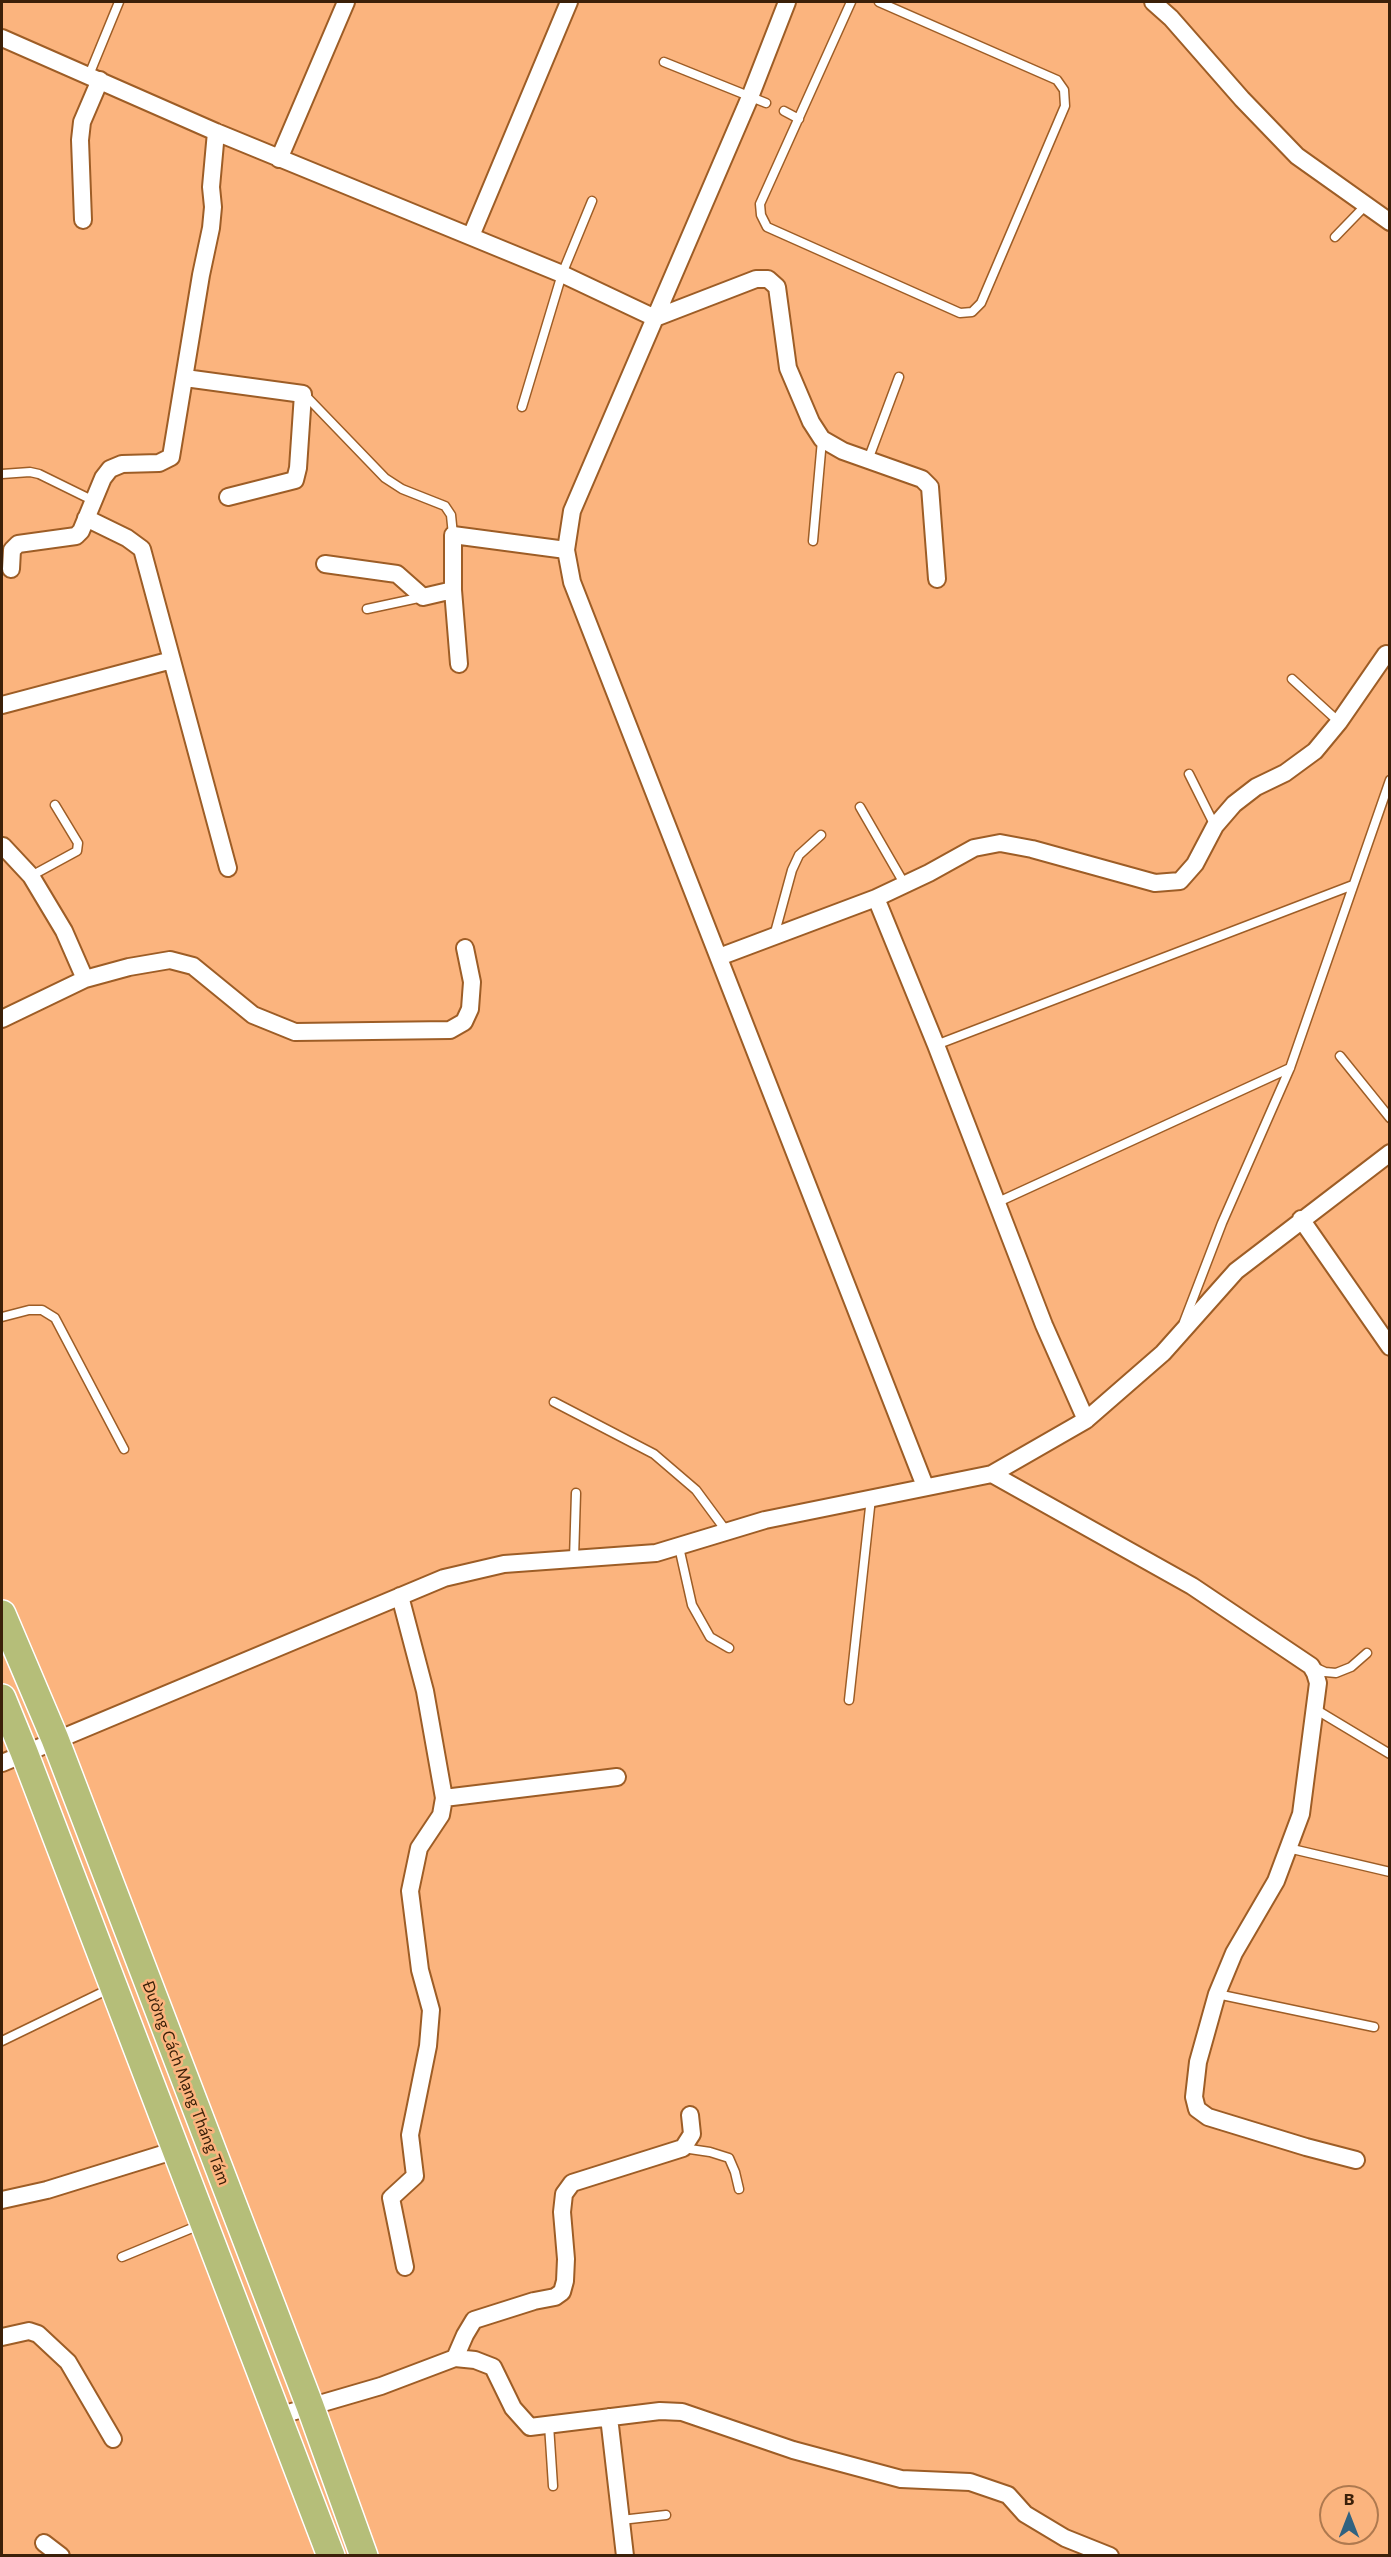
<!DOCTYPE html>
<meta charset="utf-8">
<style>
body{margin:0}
#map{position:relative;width:1391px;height:2557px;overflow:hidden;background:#fbb47e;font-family:Commissioner,sans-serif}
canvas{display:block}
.frame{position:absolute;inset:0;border:3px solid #3b2009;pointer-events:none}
.north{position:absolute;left:1319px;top:2485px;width:60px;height:60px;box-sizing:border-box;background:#fbb47e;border:2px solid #ae794f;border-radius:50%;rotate:0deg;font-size:16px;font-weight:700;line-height:24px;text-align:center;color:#3b2009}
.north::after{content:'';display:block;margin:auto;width:21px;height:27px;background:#316280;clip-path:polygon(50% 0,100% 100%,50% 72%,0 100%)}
</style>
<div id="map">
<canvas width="1391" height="2557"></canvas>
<div class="frame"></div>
<div class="north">B</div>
</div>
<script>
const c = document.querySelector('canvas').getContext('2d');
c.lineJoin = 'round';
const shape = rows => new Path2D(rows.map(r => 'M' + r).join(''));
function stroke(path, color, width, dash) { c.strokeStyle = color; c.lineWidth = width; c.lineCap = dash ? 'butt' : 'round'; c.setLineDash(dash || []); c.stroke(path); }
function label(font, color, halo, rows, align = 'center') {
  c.font = font + ' Commissioner,sans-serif'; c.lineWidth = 5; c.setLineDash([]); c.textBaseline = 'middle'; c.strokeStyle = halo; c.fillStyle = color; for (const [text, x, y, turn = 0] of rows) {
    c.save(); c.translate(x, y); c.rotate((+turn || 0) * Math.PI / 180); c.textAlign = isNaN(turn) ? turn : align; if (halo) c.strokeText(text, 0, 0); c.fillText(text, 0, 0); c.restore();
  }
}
const service = shape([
 [851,2,760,204,761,215,767,227,960,313,972,312,981,303,1065,106,1064,90,1057,80,879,2],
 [664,62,766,103],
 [89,75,119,2],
 [784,111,799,119],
 [1335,237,1365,206],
 [304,394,385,478,402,489,445,506,451,515,453,535],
 [522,407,562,274,592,201],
 [868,460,899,377],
 [2,474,30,472,39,474,94,501],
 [813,541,822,440],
 [367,609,423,597],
 [1292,679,1339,722],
 [1189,774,1215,826],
 [860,807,905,885],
 [31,876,77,851,78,843,55,805],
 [774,936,792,870,799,855,821,835],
 [936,1045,1353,885],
 [1340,1056,1390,1118],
 [996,1203,1290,1068],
 [2,1317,29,1310,42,1310,55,1318,124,1449],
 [1184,1322,1222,1223,1290,1068,1390,780],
 [554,1402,654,1454,696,1490,727,1532],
 [679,1547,692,1605,710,1637,729,1648],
 [574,1559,576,1493],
 [1314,1667,1325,1672,1336,1673,1351,1667,1367,1653],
 [849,1700,871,1498],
 [1315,1709,1390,1754],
 [1288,1848,1390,1872],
 [1217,1994,1374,2027],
 [2,2041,109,1989],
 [683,2148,710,2152,729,2158,735,2172,739,2189],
 [122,2257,202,2224],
 [549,2425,553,2486],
 [621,2520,666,2515]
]);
const minor = shape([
 [1153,2,1171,18,1242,99,1297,156,1390,222],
 [2,38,216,132,562,274,655,318,750,97,787,2],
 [279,159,346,2],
 [83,220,80,140,82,122,100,80],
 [471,236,569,2],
 [185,378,303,394,298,468,295,480,228,497],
 [86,518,127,538,142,549,228,868],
 [325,564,397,574,423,597,453,590],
 [11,569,12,550,18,544,76,536,81,531,103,478,110,469,122,464,159,463,171,457,201,275,211,228,213,207,211,187,216,132],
 [459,664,453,590,453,535,566,550],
 [2,705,172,660],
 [3,846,31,876,64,931,85,979],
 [876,898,936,1045,1044,1325,1086,1420],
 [719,957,876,898,929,873,974,848,1000,843,1032,849,1155,883,1180,881,1195,864,1215,826,1234,804,1256,787,1285,773,1315,751,1339,722,1386,654],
 [2,1019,85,979,129,967,170,960,193,966,253,1015,295,1032,450,1030,464,1022,470,1009,472,982,465,948],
 [1301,1219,1390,1347],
 [992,1474,1192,1586,1311,1666,1315,1673,1318,1683,1301,1814,1276,1881,1234,1953,1217,1994,1198,2062,1194,2097,1197,2109,1208,2117,1306,2147,1356,2160],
 [925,1486,572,582,566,550,572,511,655,318,756,279,768,279,777,287,788,368,811,422,822,439,843,451,922,479,930,487,937,579],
 [400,1596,425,1691,444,1798,441,1815,419,1848,410,1891,420,1970,431,2010,428,2046,410,2135,415,2176,391,2198,405,2267],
 [2,1763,444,1578,504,1564,656,1553,765,1520,992,1474,1086,1420,1163,1353,1236,1271,1390,1153],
 [444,1798,617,1777],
 [2,2200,47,2190,176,2150],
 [2,2337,29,2331,38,2334,68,2362,113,2439],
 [455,2358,465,2335,474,2320,534,2301,555,2297,562,2292,565,2281,566,2259,562,2212,564,2194,572,2183,683,2148,692,2134,690,2115],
 [278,2416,381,2386,455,2358,475,2360,493,2367,513,2408,530,2427,660,2411,682,2412,793,2450,901,2479,970,2482,1008,2495,1025,2514,1065,2538,1110,2556],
 [609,2417,625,2556],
 [44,2543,61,2556]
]);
const primary = shape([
 [2,1614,55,1739,310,2406,364,2556],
 [2,1698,24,1752,331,2556]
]);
stroke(service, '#9d5d26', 11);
stroke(minor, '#9d5d26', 20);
stroke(primary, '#fff', 30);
stroke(service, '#fff', 8);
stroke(minor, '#fff', 16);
stroke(primary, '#b5be79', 27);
label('16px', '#3b2009', '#fbb47e', [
 ["Đường Cách Mạng Tháng Tám",186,2083,69]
]);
</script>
